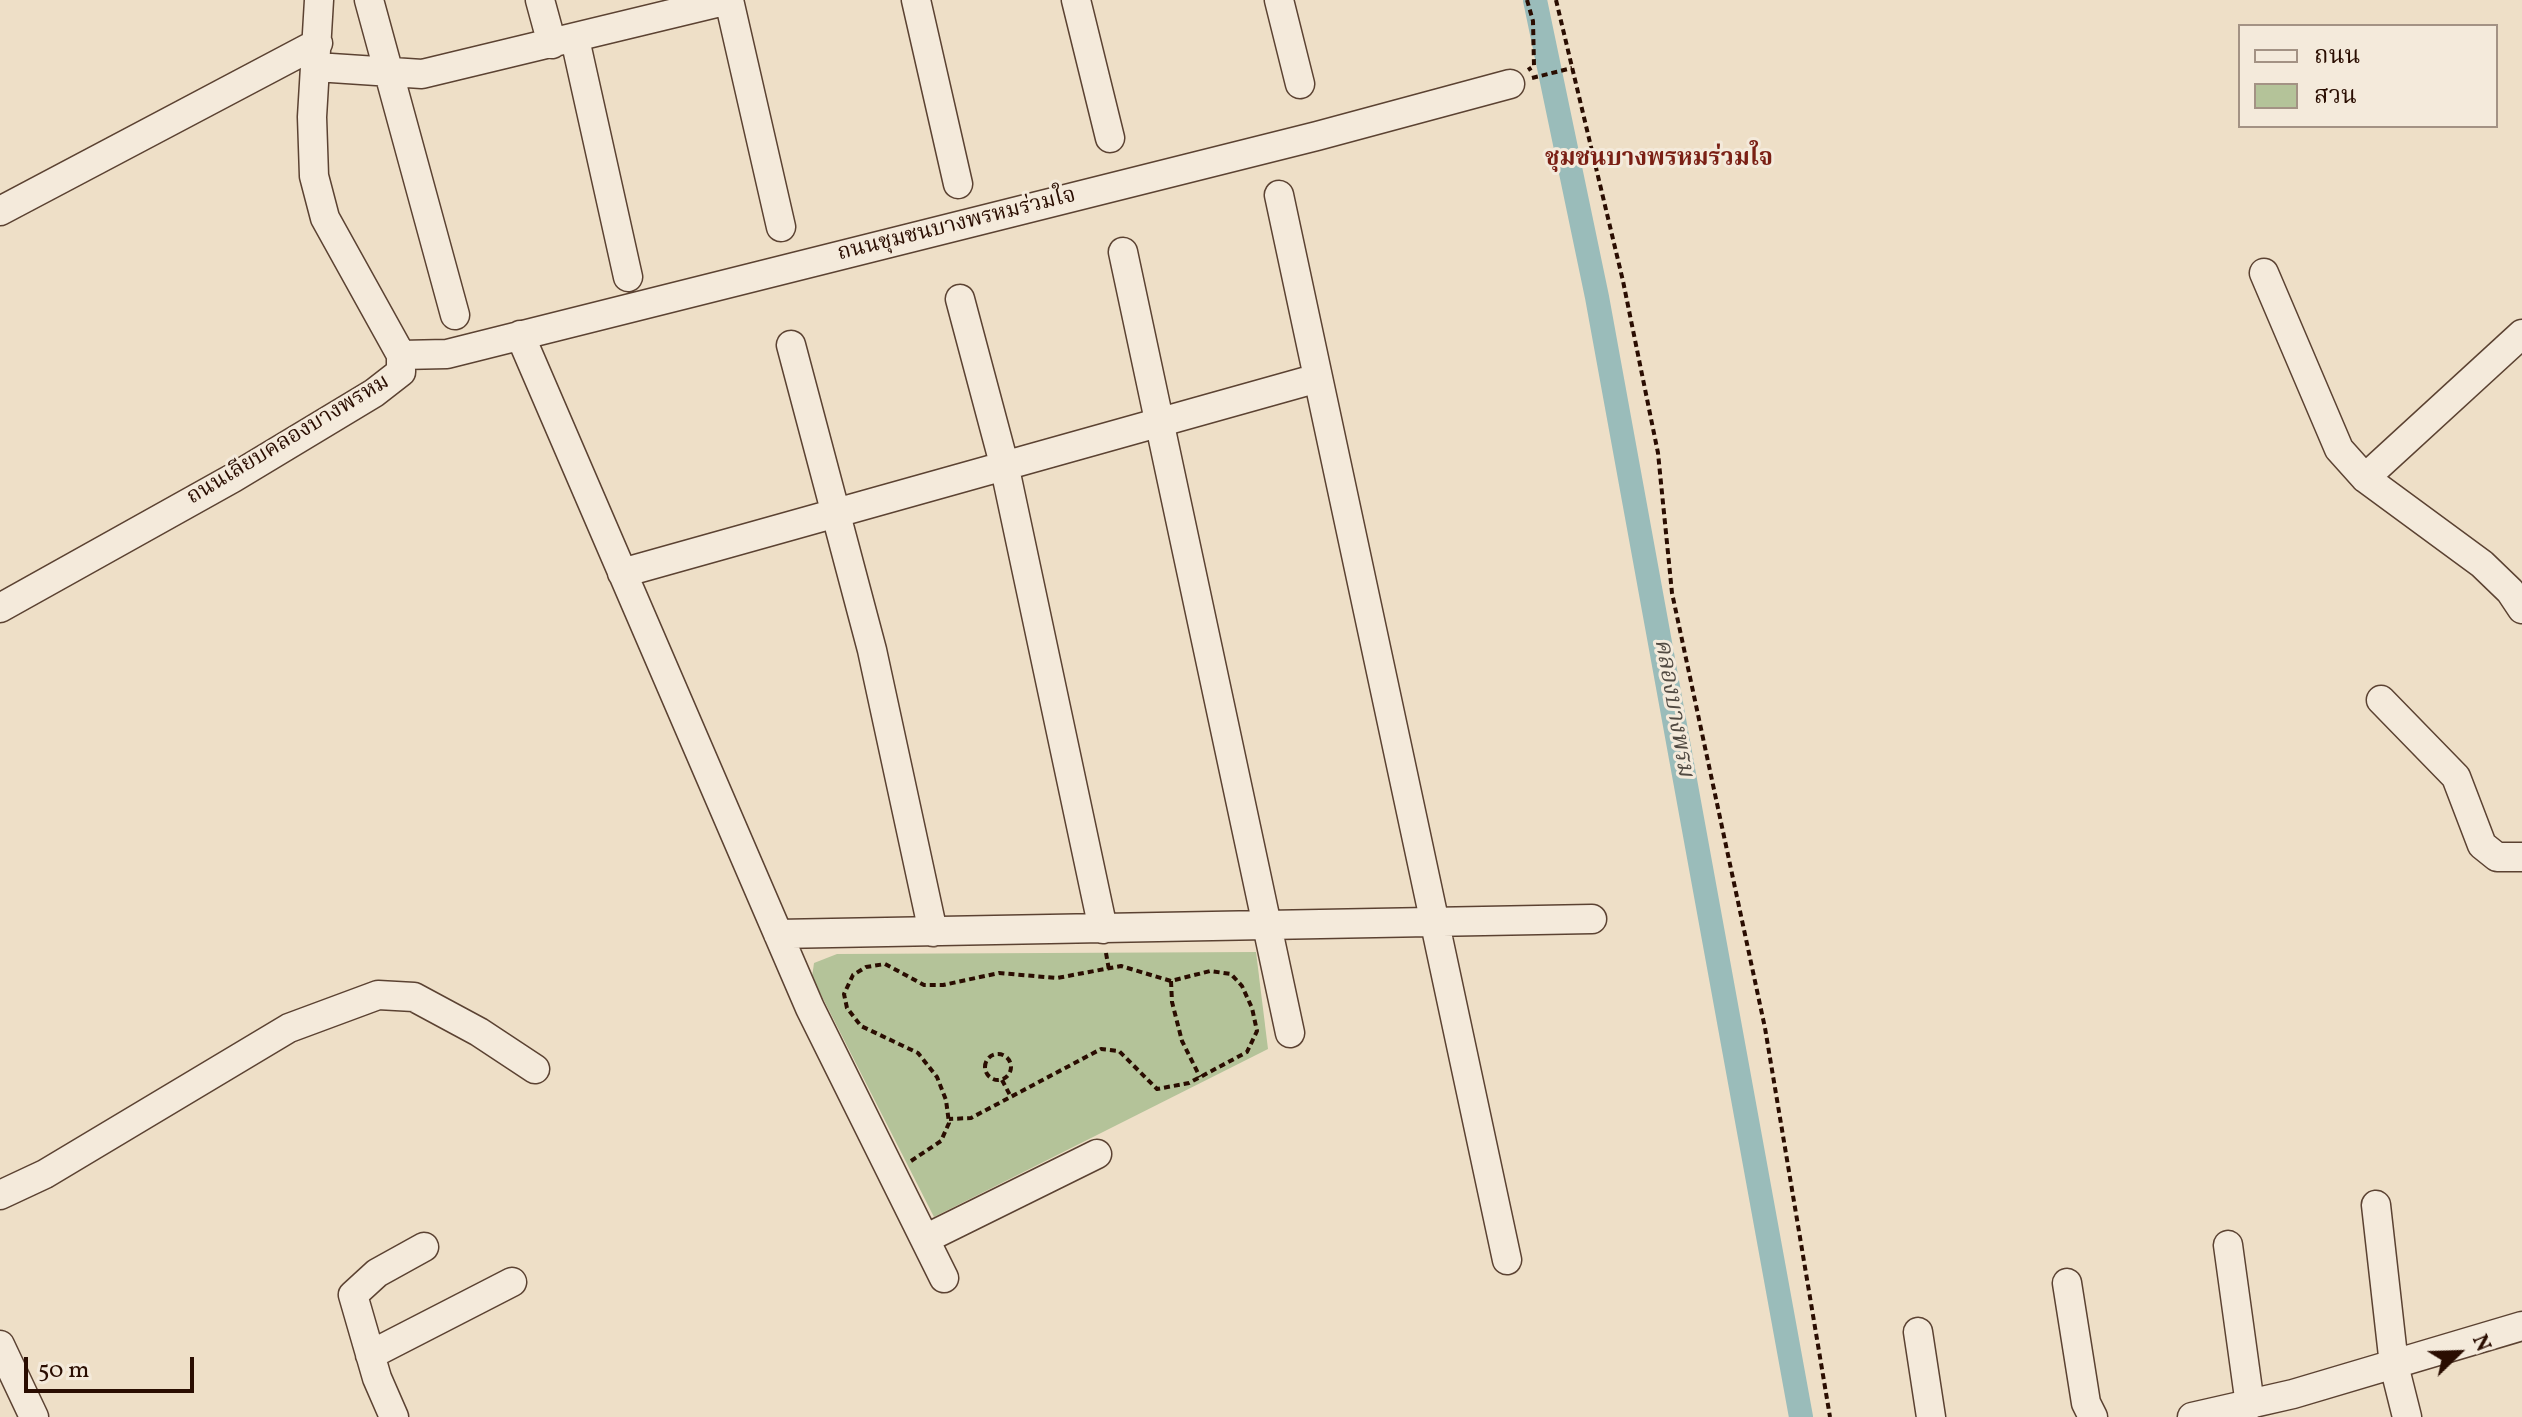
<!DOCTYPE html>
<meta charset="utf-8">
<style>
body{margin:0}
#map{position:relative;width:2522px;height:1417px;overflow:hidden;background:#eedfc7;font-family:Vollkorn,"Noto Serif Thai",serif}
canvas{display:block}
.legend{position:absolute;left:2238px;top:24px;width:260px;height:104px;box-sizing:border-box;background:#f4eadb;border:2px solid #a39284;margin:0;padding:10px 14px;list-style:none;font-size:24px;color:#2a0d01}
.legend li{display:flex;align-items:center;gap:16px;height:40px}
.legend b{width:40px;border:2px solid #a39284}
.north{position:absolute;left:2418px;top:1313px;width:80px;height:80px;-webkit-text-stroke:6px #f4eadb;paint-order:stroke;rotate:67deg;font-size:22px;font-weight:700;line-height:32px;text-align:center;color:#2a0d01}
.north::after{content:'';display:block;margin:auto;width:28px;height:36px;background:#2a0d01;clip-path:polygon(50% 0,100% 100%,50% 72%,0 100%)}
.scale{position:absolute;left:24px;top:1357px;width:170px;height:36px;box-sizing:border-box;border:4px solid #2a0d01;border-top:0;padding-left:10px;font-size:24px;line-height:28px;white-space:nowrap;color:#2a0d01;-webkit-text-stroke:6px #f4eadb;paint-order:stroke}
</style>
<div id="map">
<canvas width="2522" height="1417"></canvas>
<ul class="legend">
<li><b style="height:10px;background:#f4eadb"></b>ถนน</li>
<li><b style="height:22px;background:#b4c399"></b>สวน</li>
</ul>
<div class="north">N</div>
<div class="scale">50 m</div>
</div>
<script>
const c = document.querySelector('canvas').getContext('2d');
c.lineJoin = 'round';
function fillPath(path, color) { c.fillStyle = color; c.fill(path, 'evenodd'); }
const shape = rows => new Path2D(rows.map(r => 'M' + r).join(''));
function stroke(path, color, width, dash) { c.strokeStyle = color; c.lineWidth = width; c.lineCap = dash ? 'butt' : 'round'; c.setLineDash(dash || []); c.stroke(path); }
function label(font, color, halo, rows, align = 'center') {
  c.font = font + ' Vollkorn,"Noto Serif Thai",serif'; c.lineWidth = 6; c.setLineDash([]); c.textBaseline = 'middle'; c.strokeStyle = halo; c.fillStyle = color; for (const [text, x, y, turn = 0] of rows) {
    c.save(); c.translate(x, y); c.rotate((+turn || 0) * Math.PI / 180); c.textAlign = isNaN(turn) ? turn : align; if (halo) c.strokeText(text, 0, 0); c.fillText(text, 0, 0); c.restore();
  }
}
fillPath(shape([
 [1256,952,1268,1049,934,1217,812,977,814,963,837,954]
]), '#b4c399');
stroke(shape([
 [1535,0,1597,297,1801,1417]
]), '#9abcba', 24);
const minor = shape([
 [369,0,455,315],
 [540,0,552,44],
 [916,0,958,184],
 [1076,0,1110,138],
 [1279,0,1300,84],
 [575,39,628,277],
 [316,67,422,74,729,0,781,227],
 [1279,195,1507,1260],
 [0,211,318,43],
 [1123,252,1290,1033],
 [2264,273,2339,449,2365,478,2482,564,2510,591,2522,609],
 [960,299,1004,464,1103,929],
 [520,335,810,1008,944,1278],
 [791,345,872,650,933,932],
 [401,355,447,354,1317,136,1510,84],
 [2365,478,2522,334],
 [622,573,1318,378],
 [0,608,233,478,374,393,401,372,401,355,325,218,314,176,312,117,319,0],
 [2381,700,2456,777,2482,845,2497,857,2522,857],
 [778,934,1592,919],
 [0,1195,45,1174,289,1028,378,995,414,997,479,1032,535,1069],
 [2376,1205,2394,1365,2407,1417],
 [925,1239,1097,1154],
 [2228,1245,2250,1405],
 [2067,1283,2086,1403,2093,1417],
 [1918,1332,1931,1417],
 [0,1345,34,1417],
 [370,1355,512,1282],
 [394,1417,377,1378,353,1295,377,1273,424,1247],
 [2192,1417,2293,1394,2522,1326]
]);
stroke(minor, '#5b4232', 31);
stroke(shape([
 [1527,0,1533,21,1534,66,1528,70],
 [1556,0,1623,281,1658,453,1672,593,1765,1028,1830,1417],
 [1532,78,1572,68],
 [1106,953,1109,970],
 [1171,981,1172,1002,1182,1041,1200,1077],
 '985 1067a13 13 0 1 1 26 0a13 13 0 1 1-26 0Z',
 [1002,1080,1011,1097],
 [911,1161,941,1141,949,1123,946,1100,937,1077,918,1053,861,1026,847,1008,844,994,853,975,866,967,885,964,924,985,943,985,999,973,1057,978,1121,966,1171,981,1210,971,1231,974,1242,986,1252,1008,1257,1031,1247,1052,1189,1083,1157,1089,1119,1051,1101,1049,971,1118,949,1119]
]), '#2a0d01', 4, [6, 4]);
stroke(minor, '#f4eadb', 28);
label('22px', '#2a0d01', '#f4eadb', [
 ["ถนนชุมชนบางพรหมร่วมใจ",957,226,-14],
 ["ถนนเลียบคลองบางพรหม",289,441,-31]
]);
label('bold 24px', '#7a1f14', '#f4eadb', [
 ["ชุมชนบางพรหมร่วมใจ",1659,161]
]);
label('italic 24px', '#514a42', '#f4eadb', [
 ["คลองบางพรม",1672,708,80]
]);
</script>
